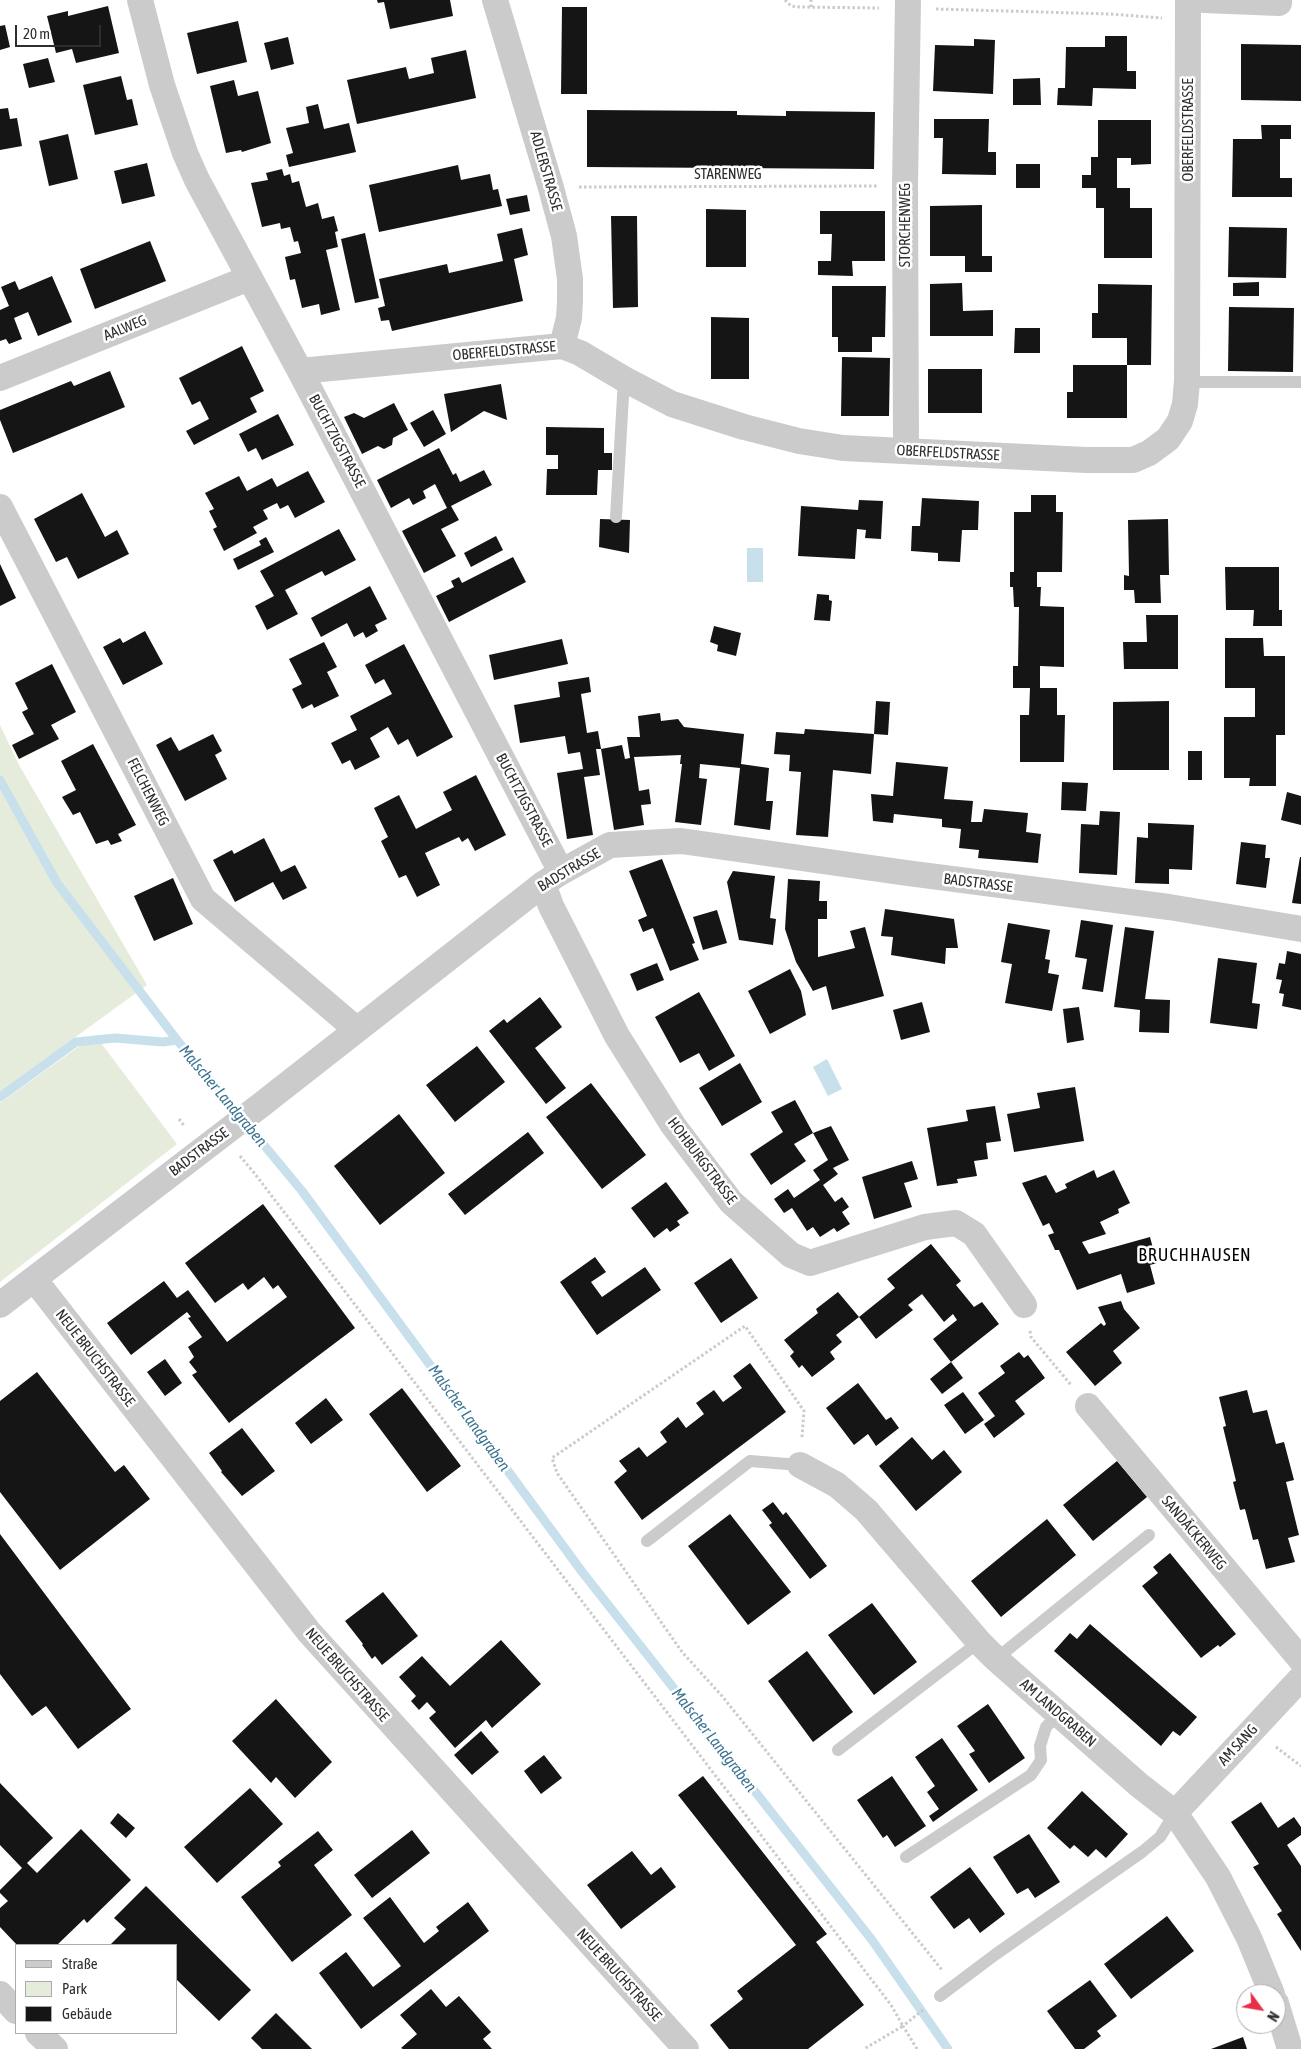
<!DOCTYPE html>
<meta charset="utf-8">
<style>
body{margin:0}
#map{position:relative;width:1301px;height:2049px;overflow:hidden;background:#fff;font-family:"Asap Condensed",sans-serif}
canvas{display:block}
.legend{position:absolute;left:15px;top:1944px;width:162px;height:90px;box-sizing:border-box;background:#fff;border:1px solid #ababab;margin:0;padding:6px 9px;list-style:none;font-size:15px;color:#2e2e2e}
.legend li{display:flex;align-items:center;gap:10px;height:25px}
.legend b{width:25px;border:1px solid #ababab}
.north{position:absolute;left:1236px;top:1984px;width:50px;height:50px;box-sizing:border-box;background:#fff;border:1px solid #ababab;border-radius:50%;rotate:122deg;font-size:14px;font-weight:700;line-height:20px;text-align:center;color:#2e2e2e}
.north::after{content:'';display:block;margin:auto;width:18px;height:22px;background:#e72f47;clip-path:polygon(50% 0,100% 100%,50% 72%,0 100%)}
.scale{position:absolute;left:15px;top:25px;width:86px;height:22px;box-sizing:border-box;border:2px solid #2e2e2e;border-top:0;padding-left:6px;font-size:15px;line-height:18px;white-space:nowrap;color:#2e2e2e;-webkit-text-stroke:4px #fff;paint-order:stroke}
</style>
<div id="map">
<canvas width="1301" height="2049"></canvas>
<ul class="legend">
<li><b style="height:6px;background:#cbcbcb"></b>Straße</li>
<li><b style="height:14px;background:#e6ecdc"></b>Park</li>
<li><b style="height:14px;background:#151515"></b>Gebäude</li>
</ul>
<div class="north">N</div>
<div class="scale">20 m</div>
</div>
<script>
const c = document.querySelector('canvas').getContext('2d');
c.lineJoin = 'round';
function fillPath(path, color) { c.fillStyle = color; c.fill(path, 'evenodd'); }
const shape = rows => new Path2D(rows.map(r => 'M' + r).join(''));
function stroke(path, color, width, dash) { c.strokeStyle = color; c.lineWidth = width; c.lineCap = dash ? 'butt' : 'round'; c.setLineDash(dash || []); c.stroke(path); }
function label(font, color, halo, rows, align = 'center') {
  c.font = font + ' "Asap Condensed",sans-serif'; c.lineWidth = 5; c.setLineDash([]); c.textBaseline = 'middle'; c.strokeStyle = halo; c.fillStyle = color; for (const [text, x, y, turn = 0] of rows) {
    c.save(); c.translate(x, y); c.rotate((+turn || 0) * Math.PI / 180); c.textAlign = isNaN(turn) ? turn : align; if (halo) c.strokeText(text, 0, 0); c.fillText(text, 0, 0); c.restore();
  }
}
fillPath(shape([
 [0,725,19,765,147,985,0,1092],
 [95,1035,177,1144,0,1282,0,1103]
]), '#e6ecdc');
fillPath(shape([
 [747,548,763,548,763,582,747,582],
 [827,1059,842,1089,828,1096,813,1067]
]), '#c8e0ec');
stroke(shape([
 [0,780,57,883,177,1040,302,1191,583,1573,872,1940,948,2049],
 [0,1097,76,1042,115,1038,163,1042,177,1040]
]), '#c8e0ec', 9);
fillPath(shape([
 [377,0,450,0,453,16,390,29,384,2,378,3],
 [108,6,119,53,76,63,72,49,56,53,47,16,68,11,68,16],
 [562,7,587,7,587,94,561,94],
 [238,21,247,62,197,74,187,33],
 [5,25,10,47,0,50,0,26],
 [1105,36,1127,36,1127,71,1136,71,1136,89,1093,88,1092,106,1057,105,1058,88,1065,88,1066,47,1105,47],
 [288,37,294,64,271,70,264,43],
 [974,39,995,40,993,94,933,91,935,45,974,46],
 [1241,44,1301,45,1301,101,1241,100],
 [466,50,476,98,357,124,347,80,406,67,409,79,434,73,431,58],
 [48,58,55,82,29,88,23,64],
 [121,76,127,100,132,99,138,125,95,135,83,85],
 [1040,78,1041,105,1013,105,1013,79],
 [234,80,238,96,258,91,271,143,242,152,241,150,226,153,210,86],
 [318,104,324,129,349,123,356,152,289,167,286,155,293,153,286,128,309,123,306,107],
 [8,108,10,119,17,118,22,146,0,150,0,109],
 [587,110,737,111,737,115,786,116,786,111,875,112,874,169,587,167],
 [934,119,989,119,988,152,996,152,996,175,942,174,943,138,934,138],
 [1098,120,1151,120,1151,164,1131,165,1131,158,1117,158,1117,188,1130,188,1130,208,1152,208,1152,258,1104,258,1104,208,1096,208,1096,188,1082,188,1082,175,1091,175,1091,157,1098,157],
 [1261,125,1291,125,1291,139,1280,139,1280,178,1292,178,1292,197,1232,197,1233,139,1262,139],
 [68,134,78,179,49,186,39,141],
 [147,163,155,196,122,204,114,171],
 [1016,164,1040,164,1040,188,1016,188],
 [458,165,461,180,490,174,493,190,498,189,502,206,379,232,369,185],
 [282,169,284,176,290,174,292,183,299,181,306,207,318,203,322,219,334,216,338,231,335,232,338,247,326,250,340,310,321,315,319,304,302,308,295,279,290,280,285,257,301,253,298,241,294,242,290,227,281,229,280,223,262,227,251,183,268,180,266,173],
 [527,195,530,211,510,215,506,199],
 [982,205,982,256,992,256,992,272,965,272,965,256,930,256,930,206],
 [706,209,746,210,746,267,706,267],
 [820,211,885,211,885,261,852,261,853,276,818,275,818,261,831,261,832,234,820,234],
 [611,216,637,216,638,307,613,308],
 [1229,227,1287,228,1286,278,1228,277],
 [522,228,528,255,514,259,523,301,392,331,389,320,381,321,378,308,385,306,379,279,447,264,449,273,503,261,497,234],
 [365,233,379,298,355,303,341,239],
 [150,241,166,281,95,309,80,269],
 [52,276,72,322,38,336,28,312,14,318,22,339,9,344,6,339,0,341,0,310,9,306,1,287,15,281,19,290],
 [1259,282,1259,296,1233,296,1233,283],
 [962,283,963,311,993,310,993,336,930,336,930,284],
 [1098,284,1152,285,1151,365,1127,365,1127,338,1092,338,1092,313,1098,313],
 [832,286,886,286,885,337,872,337,872,352,838,352,838,337,832,337],
 [1229,307,1294,308,1293,372,1228,371],
 [711,317,749,318,749,379,711,379],
 [1015,328,1040,328,1040,353,1014,353],
 [242,346,264,391,250,398,257,412,194,445,186,431,209,419,200,401,192,405,179,378],
 [842,357,890,358,889,416,841,416],
 [1073,365,1127,365,1127,418,1067,418,1067,392,1073,392],
 [928,369,982,369,982,413,928,413],
 [110,371,125,407,13,453,0,420,0,410,71,381,74,386],
 [501,384,507,420,484,411,451,432,444,394],
 [394,403,408,430,393,438,392,445,384,449,378,446,362,454,344,417,354,413,364,418],
 [433,410,446,434,424,447,410,423],
 [278,414,294,445,262,460,256,448,248,452,239,434],
 [546,427,604,428,604,453,612,453,612,470,598,470,597,495,546,495,547,469,558,469,558,455,546,455],
 [439,448,453,475,456,473,460,482,484,470,492,485,451,506,459,520,441,529,456,556,424,573,402,531,447,508,435,484,423,491,426,498,413,505,409,498,391,508,377,480],
 [308,471,325,502,295,518,288,505,280,509,277,503,263,510,268,519,253,527,257,533,224,551,213,529,217,527,209,511,214,509,205,493,239,476,247,491,272,478,277,487],
 [82,493,105,537,117,530,129,554,78,579,67,557,56,562,34,519],
 [1031,495,1056,495,1056,512,1063,512,1062,572,1037,572,1037,587,1041,587,1040,606,1064,607,1064,667,1040,666,1040,688,1057,688,1057,715,1065,715,1064,762,1020,762,1020,715,1029,715,1030,688,1013,688,1013,666,1018,666,1019,607,1014,607,1013,587,1010,587,1010,572,1014,572,1014,512,1031,512],
 [922,498,979,501,978,530,962,530,960,562,938,561,938,553,911,551,912,526,920,526],
 [859,500,883,501,881,539,865,538,866,530,857,529,855,559,798,556,801,506,858,510],
 [600,519,630,520,629,553,599,547],
 [1168,519,1169,575,1160,575,1161,603,1135,603,1134,590,1124,590,1124,575,1129,576,1128,520],
 [339,529,356,560,325,576,322,571,285,590,298,614,267,630,255,606,274,596,260,571],
 [496,536,503,550,471,567,464,553],
 [266,537,274,552,238,570,233,559,261,545,259,541],
 [513,557,526,582,449,622,436,596,454,587,451,581,459,577,462,583],
 [0,564,16,598,0,606],
 [1225,567,1279,567,1279,610,1282,610,1282,626,1253,626,1254,610,1226,610],
 [370,586,387,619,375,625,378,631,366,638,363,632,354,637,347,623,321,637,311,618],
 [817,594,829,595,829,600,832,601,830,621,814,620],
 [1146,615,1178,615,1178,669,1124,669,1123,642,1147,642],
 [714,626,741,633,736,656,717,651,718,645,710,642],
 [145,631,163,664,123,685,103,647,120,638,123,643],
 [1225,638,1263,638,1264,656,1285,656,1285,735,1276,735,1276,786,1249,786,1250,778,1224,778,1224,717,1255,717,1255,688,1225,688],
 [562,639,568,664,494,680,489,655],
 [324,642,337,667,327,672,339,696,314,708,312,704,302,709,292,689,302,684,289,659],
 [404,644,453,737,417,757,408,739,398,745,388,727,370,738,380,757,355,770,350,760,342,764,331,743,357,730,350,716,392,694,384,679,375,684,365,665],
 [52,664,76,712,51,725,59,739,19,759,12,745,34,734,22,712,28,709,15,683],
 [589,677,591,692,581,694,587,733,598,731,601,749,596,749,600,775,584,777,593,835,567,839,557,773,583,769,580,752,568,754,565,736,520,743,514,705,560,697,558,682],
 [876,701,890,702,888,735,874,734,871,774,833,770,828,837,796,835,801,772,789,771,790,755,774,754,776,732,804,734,805,729,874,734],
 [1169,701,1169,770,1113,770,1113,702],
 [660,713,661,721,678,719,684,727,744,734,741,764,769,768,766,801,773,801,770,830,734,825,740,768,700,764,699,778,707,779,701,825,675,822,682,764,680,764,681,755,634,757,639,791,649,789,651,804,641,805,644,825,614,830,601,749,622,745,625,759,630,758,627,737,640,737,638,716],
 [213,734,222,751,215,755,227,779,185,801,156,745,171,737,179,751],
 [93,744,136,825,118,834,122,841,111,845,108,840,96,844,80,812,73,815,62,797,76,790,61,761],
 [1188,751,1202,751,1202,780,1188,780],
 [896,762,948,767,944,799,973,801,971,822,982,822,984,809,1028,813,1026,832,1041,834,1038,863,978,858,979,850,959,848,961,829,942,827,942,819,894,814,893,823,873,821,871,794,893,796],
 [476,775,506,835,475,851,468,838,462,842,459,837,425,853,440,885,417,897,406,875,399,878,381,841,388,837,374,808,399,795,416,829,452,810,443,792],
 [1062,782,1088,783,1086,811,1061,810],
 [1287,792,1301,796,1301,825,1281,820],
 [1100,811,1120,812,1117,875,1079,873,1081,824,1099,825],
 [1148,823,1194,825,1192,870,1169,869,1169,884,1135,883,1137,837,1148,838],
 [264,838,281,872,295,865,307,888,283,900,273,882,235,902,213,860,232,850,234,854],
 [1241,842,1266,845,1265,858,1270,858,1266,888,1236,884],
 [1300,857,1301,857,1301,904,1292,903],
 [662,859,695,943,692,944,699,960,670,971,653,928,643,932,638,920,647,916,629,871],
 [733,871,775,876,770,918,776,919,773,945,739,940,727,882],
 [173,878,193,924,154,941,134,896],
 [788,879,820,881,819,901,827,901,827,919,818,919,818,957,855,948,850,931,865,927,884,996,832,1010,826,986,813,991,796,962,785,929],
 [885,909,954,919,958,948,946,948,945,964,891,955,893,937,881,936],
 [717,910,727,943,703,950,693,917],
 [1081,920,1113,925,1103,992,1082,989,1087,959,1075,957],
 [1008,923,1050,930,1045,959,1050,960,1048,973,1059,975,1052,1011,1005,1003,1012,964,1001,962],
 [1125,927,1154,931,1145,999,1170,1000,1169,1033,1139,1032,1140,1010,1114,1007],
 [1287,951,1301,954,1301,1010,1282,1006,1284,994,1279,993,1282,980,1276,979,1279,963,1285,964],
 [1218,958,1257,963,1252,1003,1260,1004,1257,1029,1210,1023],
 [657,963,664,980,637,991,630,974],
 [790,969,801,991,806,1015,770,1034,748,991],
 [699,992,735,1056,709,1071,699,1053,680,1063,655,1017],
 [540,997,562,1027,535,1048,566,1088,546,1104,489,1031,504,1019,507,1023],
 [922,1002,930,1032,901,1040,893,1010],
 [1079,1007,1084,1040,1067,1043,1063,1009],
 [477,1046,505,1082,455,1122,426,1085],
 [740,1063,762,1102,722,1126,699,1088],
 [591,1083,646,1155,602,1189,546,1117],
 [1075,1087,1084,1141,1014,1152,1007,1114,1040,1108,1037,1093],
 [795,1100,813,1133,794,1144,806,1161,771,1185,750,1154,783,1132,771,1112],
 [995,1106,1001,1141,986,1143,988,1159,974,1161,977,1176,957,1179,958,1183,937,1186,927,1128,968,1121,966,1110],
 [399,1114,445,1173,380,1225,334,1166],
 [831,1126,849,1160,833,1168,838,1174,823,1185,835,1202,842,1197,849,1207,842,1212,850,1224,837,1232,834,1228,820,1237,813,1227,807,1231,792,1208,784,1213,774,1199,788,1189,794,1198,820,1180,813,1170,828,1160,813,1133],
 [528,1132,544,1153,465,1215,448,1194],
 [912,1161,918,1179,904,1183,912,1207,874,1219,862,1177],
 [1094,1170,1097,1178,1114,1170,1130,1203,1118,1209,1119,1213,1100,1222,1106,1234,1082,1242,1089,1254,1150,1237,1157,1263,1150,1265,1155,1284,1127,1293,1121,1274,1077,1290,1059,1250,1055,1250,1048,1235,1054,1233,1049,1223,1043,1226,1022,1183,1046,1175,1056,1193,1067,1188,1065,1184],
 [666,1182,689,1213,677,1221,680,1225,670,1232,667,1228,654,1238,631,1208],
 [263,1204,355,1328,229,1423,192,1375,197,1372,189,1362,194,1357,188,1347,202,1337,188,1318,191,1317,187,1312,131,1355,107,1323,164,1281,177,1298,188,1290,227,1342,287,1297,278,1285,273,1289,264,1277,248,1290,243,1283,215,1303,185,1263],
 [931,1244,961,1281,956,1285,974,1307,982,1302,999,1324,951,1362,933,1339,957,1320,953,1314,944,1322,922,1294,908,1305,913,1310,876,1339,859,1317,895,1288,887,1279],
 [595,1257,606,1272,591,1282,602,1297,645,1267,661,1290,597,1335,560,1282],
 [731,1258,758,1298,721,1323,694,1283],
 [838,1292,859,1317,836,1335,842,1342,830,1352,835,1359,812,1377,802,1365,799,1368,790,1356,794,1352,784,1340,818,1313,816,1309],
 [1121,1301,1124,1309,1140,1328,1113,1351,1122,1363,1095,1386,1066,1352,1101,1323,1104,1326,1106,1324,1098,1307],
 [1019,1352,1024,1358,1028,1355,1045,1378,1015,1401,1025,1414,994,1438,984,1424,995,1416,978,1393,1005,1373,1000,1366],
 [165,1359,182,1383,165,1396,147,1372],
 [951,1362,963,1378,942,1394,930,1379],
 [750,1363,786,1412,642,1520,614,1482,627,1471,619,1461,639,1447,647,1457,667,1442,660,1432,678,1417,686,1428,704,1414,696,1403,714,1390,723,1402,742,1388,733,1376],
 [37,1372,115,1472,124,1465,150,1499,60,1570,0,1492,0,1401],
 [858,1383,886,1420,891,1417,899,1428,876,1446,868,1434,854,1445,826,1408],
 [402,1388,461,1466,427,1492,369,1414],
 [1247,1390,1253,1413,1267,1410,1276,1444,1284,1442,1294,1480,1286,1482,1299,1535,1288,1538,1295,1562,1266,1569,1258,1539,1253,1540,1245,1509,1240,1510,1233,1482,1236,1481,1223,1427,1226,1426,1219,1397],
 [963,1392,984,1420,965,1434,944,1405],
 [326,1398,343,1420,311,1444,295,1423],
 [242,1428,275,1471,242,1496,221,1472,222,1471,209,1453],
 [912,1437,932,1460,944,1450,962,1472,916,1511,879,1466],
 [1117,1461,1147,1497,1093,1541,1063,1505],
 [773,1502,783,1515,786,1512,827,1566,810,1579,769,1525,772,1523,762,1510],
 [730,1514,791,1592,748,1625,688,1546],
 [1047,1519,1076,1555,1001,1617,971,1581],
 [0,1534,131,1709,78,1749,46,1706,32,1716,0,1674],
 [1170,1553,1236,1634,1220,1647,1218,1645,1201,1658,1142,1586,1158,1573,1153,1567],
 [383,1592,418,1636,382,1665,375,1656,372,1659,362,1645,363,1644,345,1621],
 [872,1603,917,1662,874,1695,828,1635],
 [1090,1624,1197,1717,1180,1736,1173,1731,1161,1746,1054,1651,1070,1633,1077,1639],
 [501,1640,541,1684,492,1728,486,1720,455,1748,429,1718,436,1712,427,1702,419,1710,411,1701,416,1696,399,1677,422,1656,450,1686],
 [807,1651,853,1712,813,1742,768,1681],
 [276,1699,332,1762,295,1798,276,1777,271,1783,232,1741],
 [988,1704,1025,1758,989,1783,969,1754,975,1751,957,1726],
 [481,1731,499,1752,472,1775,454,1755],
 [942,1738,978,1790,933,1822,929,1816,939,1809,927,1792,935,1786,915,1757],
 [544,1755,562,1778,541,1794,524,1771],
 [703,1776,827,1934,816,1942,864,2005,808,2049,729,2049,710,2025,743,1999,737,1991,796,1945,678,1795],
 [892,1776,926,1826,895,1847,887,1835,883,1838,857,1800],
 [0,1783,53,1838,27,1863,37,1873,81,1829,131,1880,87,1923,84,1919,57,1945,17,1945,0,1927,0,1908,8,1901,0,1893,0,1890,22,1868,0,1845],
 [250,1788,283,1824,217,1883,184,1847],
 [1082,1791,1128,1834,1106,1858,1096,1849,1088,1857,1074,1845,1070,1849,1047,1828],
 [1261,1802,1278,1828,1294,1817,1301,1827,1301,1835,1287,1845,1301,1866,1301,1951,1277,1914,1282,1911,1253,1867,1259,1864,1231,1822],
 [118,1813,135,1828,126,1838,110,1823],
 [412,1830,430,1853,372,1898,354,1875],
 [318,1831,333,1850,314,1865,352,1915,292,1962,241,1897,281,1866,278,1862],
 [1029,1834,1060,1882,1035,1898,1028,1888,1017,1894,993,1857],
 [632,1851,651,1875,661,1867,676,1887,621,1929,587,1885],
 [970,1867,1005,1914,980,1933,969,1918,954,1929,930,1897],
 [146,1886,251,1990,219,2021,176,1979,176,1945,110,1945,126,1929,114,1918],
 [390,1897,424,1943,439,1931,436,1927,468,1902,489,1931,361,2029,319,1973,346,1952,373,1987,401,1966,363,1918],
 [1167,1916,1194,1951,1131,1999,1104,1964],
 [1090,1980,1117,2016,1097,2031,1101,2036,1084,2049,1075,2049,1047,2011],
 [431,1989,446,2007,459,1996,491,2032,483,2039,492,2049,403,2049,401,2048,417,2034,400,2015],
 [276,2013,312,2049,262,2049,251,2038],
 [1243,2037,1247,2049,1211,2049]
]), '#151515');
stroke(shape([
 [785,0,791,6,800,7,879,8],
 [811,7,811,0],
 [936,9,1110,14,1162,18],
 [579,187,878,186],
 [179,1119,185,1127],
 [240,1156,255,1174,891,2005,903,2026,864,2049],
 [1030,1331,1031,1337,1071,1385],
 [802,1437,804,1411,745,1326,552,1458,557,1473,682,1652,722,1696,942,1970],
 [1276,1747,1301,1766],
 [917,2049,903,2026,924,2009]
]), '#cbcbcb', 3, [2.5, 2.5]);
stroke(shape([
 [1187,382,1301,382],
 [616,517,624,379],
 [647,1541,750,1461,800,1465],
 [996,1659,1149,1535],
 [838,1750,979,1642],
 [906,1857,1031,1775,1041,1760,1040,1746,1046,1727,1058,1714],
 [940,1996,996,1954,1142,1852,1160,1837,1175,1813]
]), '#cbcbcb', 12);
stroke(shape([
 [140,0,162,85,185,153,197,180,300,371,561,872],
 [495,0,551,188,564,236,570,279,570,301,569,318,562,346],
 [1204,0,1279,3,1279,0],
 [300,371,562,346,580,353,624,379,672,404,744,427,799,441,843,448,1086,460,1133,460,1149,453,1168,439,1180,421,1185,404,1187,381,1188,0],
 [0,378,249,278],
 [906,450,905,186,908,0],
 [0,507,203,899,356,1029],
 [543,884,551,906,617,1036,673,1125,731,1202,791,1255,810,1263,925,1227,956,1223,974,1234,1024,1305],
 [34,1279,309,1632,686,2049],
 [0,1305,261,1105,543,884,561,872,610,845,681,841,907,873,1169,907,1301,929],
 [1088,1406,1301,1660],
 [800,1465,837,1485,866,1510,979,1642,996,1659,1139,1785,1175,1813,1218,1877,1249,1938,1272,1994],
 [1175,1813,1301,1678],
 [0,1994,16,2011],
 [1276,2003,1290,2049],
 [38,2033,55,2049]
]), '#cbcbcb', 26);
label('15px', '#2e2e2e', '#fff', [
 ["OBERFELDSTRASSE",1188,130,-90],
 ["ADLERSTRASSE",546,171,74],
 ["STARENWEG",728,174],
 ["STORCHENWEG",905,225,-90],
 ["AALWEG",125,328,-22],
 ["OBERFELDSTRASSE",504,351,-5],
 ["BUCHTZIGSTRASSE",337,441,62],
 ["OBERFELDSTRASSE",948,453,3],
 ["FELCHENWEG",148,792,63],
 ["BUCHTZIGSTRASSE",524,800,62],
 ["BADSTRASSE",569,870,-31],
 ["BADSTRASSE",978,883,7],
 ["BADSTRASSE",199,1152,-37],
 ["HOHBURGSTRASSE",702,1161,53],
 ["NEUE BRUCHSTRASSE",95,1358,52],
 ["SANDÄCKERWEG",1194,1533,50],
 ["NEUE BRUCHSTRASSE",347,1675,49],
 ["AM LANDGRABEN",1058,1713,41],
 ["AM SANG",1238,1745,-47],
 ["NEUE BRUCHSTRASSE",619,1975,48]
]);
label('italic 16px', '#3b7592', '#fff', [
 ["Malscher Landgraben",223,1096,50],
 ["Malscher Landgraben",469,1418,54],
 ["Malscher Landgraben",714,1740,52]
]);
c.letterSpacing = '1px';
label('18px', '#000', '#fff', [
 ["BRUCHHAUSEN",1195,1255]
]);
c.letterSpacing = '0px';
</script>
